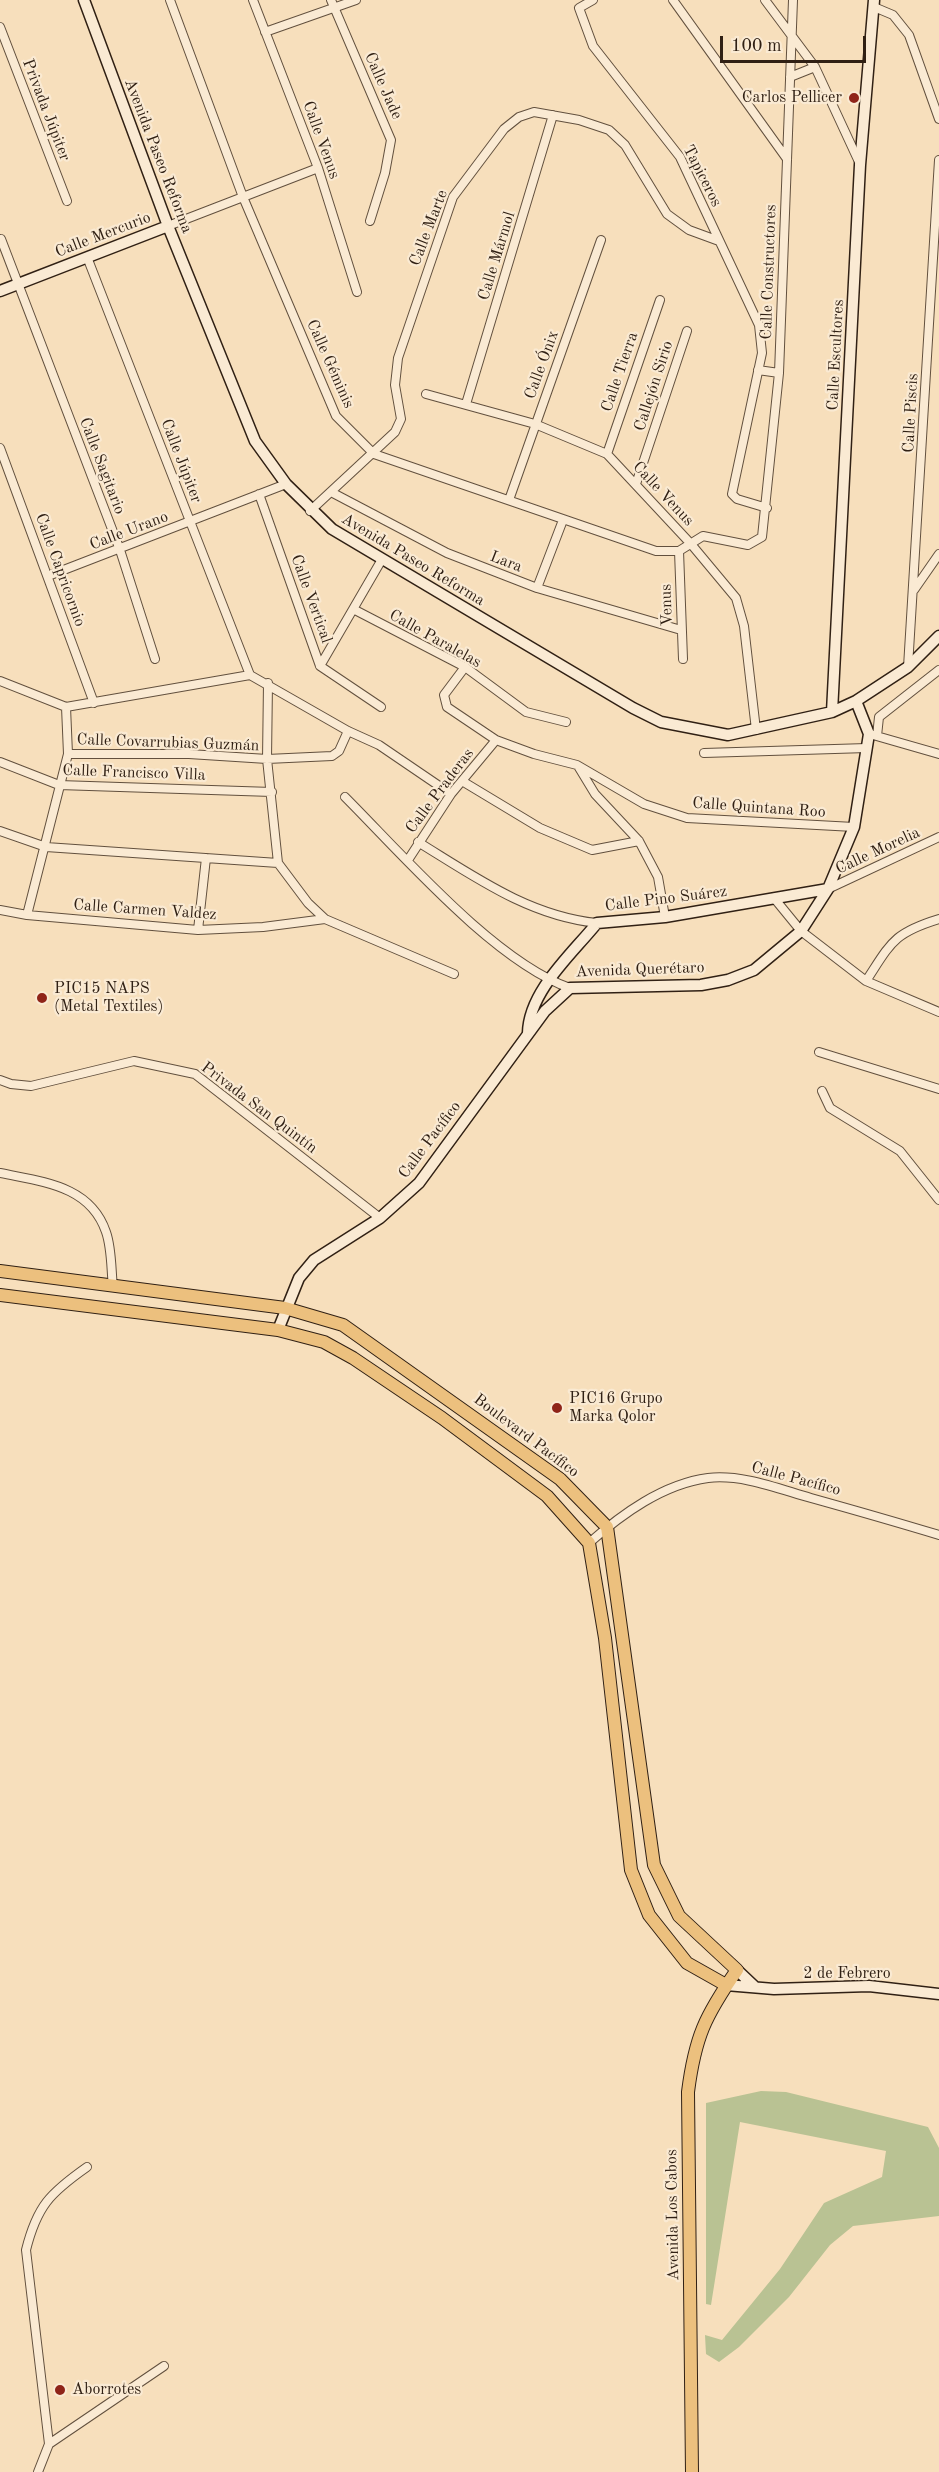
<!DOCTYPE html>
<meta charset="utf-8">
<style>
body{margin:0}
#map{position:relative;width:939px;height:2472px;overflow:hidden;background:#f7dfbc;font-family:"Old Standard TT",serif}
canvas{display:block}
.scale{position:absolute;left:720px;top:36px;width:146px;height:27px;box-sizing:border-box;border:3px solid #302014;border-top:0;padding-left:8px;font-size:18px;line-height:21px;white-space:nowrap;color:#302014;-webkit-text-stroke:4px #faead3;paint-order:stroke}
</style>
<div id="map">
<canvas width="939" height="2472"></canvas>
<div class="scale">100 m</div>
</div>
<script>
const c = document.querySelector('canvas').getContext('2d');
c.lineJoin = 'round';
function fill(path, color) {
  c.fillStyle = color;
  c.fill(path, 'evenodd');
}
function stroke(path, color, width, dash) {
  c.strokeStyle = color;
  c.lineWidth = width;
  c.lineCap = dash ? 'butt' : 'round';
  c.setLineDash(dash || []);
  c.stroke(path);
}
function drawText(font, color, halo, rows, align = 'center') {
  c.font = font + ' "Old Standard TT",serif';
  c.lineWidth = 4.5;
  c.setLineDash([]);
  c.textBaseline = 'middle';
  c.strokeStyle = halo;
  c.fillStyle = color;
  for (const [text, x, y, turn = 0] of rows) {
    c.save();
    c.translate(x, y);
    c.rotate((+turn || 0) * Math.PI / 180);
    c.textAlign = isNaN(turn) ? turn : align;
    if (halo) c.strokeText(text, 0, 0);
    c.fillText(text, 0, 0);
    c.restore();
  }
}
fill(new Path2D(`
 M761 2091 786 2092 928 2127 939 2148V2216L853 2226 830 2245 789 2297 739 2347 719 2362 706 2354 705 2335 722 2340 780 2269 824 2203 882 2177 886 2151 740 2122 711 2305 706 2304V2103Z`), '#b9c293');
const street = new Path2D(`
 M170 0 243 197 336 416 374 454 656 551H679L703 536 748 545 762 537 779 373 793 0
 M253 0 318 168 357 292
 M331 0 391 140 385 173 370 221
 M593 0 579 8 593 46 680 157 759 325 762 353 732 494 737 499 767 508
 M673 0 787 159
 M765 0 815 67 860 164
 M874 7 893 15 909 35 939 119
 M0 27 67 201
 M265 32 356 0
 M790 77 815 67
 M168 226 318 168
 M1 239 120 550 155 659
 M87 257 250 675
 M758 370 779 373
 M426 394 535 424 607 454 691 544 736 598 744 626 756 730
 M466 404 553 115
 M0 448 94 703
 M607 454 660 300
 M636 484 687 331
 M331 492 447 553 537 588 681 630
 M259 494 320 666
 M509 500 601 240
 M310 511 395 432 401 419 395 385 398 358 453 197 504 129 519 117 534 112 579 120 609 130 625 145 667 214 689 230 719 241
 M679 551 683 659
 M48 576 286 484
 M537 588 563 520
 M914 590 939 554
 M355 610 465 667 526 712 566 722
 M320 666 381 561
 M320 666 381 707
 M465 667 444 695 447 707 496 740 534 754 577 765 644 804 687 818 854 827
 M908 667 939 160
 M0 681 66 707 250 675 348 731 379 745 451 794
 M268 683 267 759 278 863
 M873 735 939 754
 M877 736 879 717 939 670
 M704 753 867 748
 M68 754H189L267 759 332 756 339 751 348 731
 M0 762 59 785 272 792
 M578 766 595 794 639 841 658 877 665 917
 M462 781 540 828 592 850 639 841
 M345 797C402 854 495 962 570 988
 M0 831 46 847 278 863 308 903 325 919 454 974
 M418 842C475 877 529 916 597 923
 M408 860 451 794 496 740
 M828 889 939 837
 M774 898 801 931 866 981 939 1012
 M0 910 27 915 198 930 263 927 325 919
 M27 915 68 754 66 707
 M198 930 206 858
 M866 981C891 943 893 933 939 919
 M819 1052 939 1089
 M0 1080 11 1084 31 1086 134 1061 195 1074 380 1218
 M822 1091 830 1108 900 1151 939 1200
 M0 1173C42 1182 90 1185 106 1232 112 1249 111 1270 113 1287
 M589 1543C622 1514 663 1484 708 1478 742 1474 779 1489 811 1498 854 1510 896 1522 939 1535
 M49 2444 164 2366
 M38 2472 49 2444 26 2250C37 2206 50 2193 87 2167`);
const secondary = new Path2D(`
 M84 0 168 226 255 441 286 484 332 529 633 708 661 722 728 735 832 712 856 701 908 667 939 636
 M0 291 168 226
 M832 712 860 165 874 0
 M528 1033C529 991 572 954 597 923L665 917 828 889
 M278 1330 299 1278 314 1260 380 1218 419 1183 545 1011 570 988 701 985 728 980 754 970 801 931 828 889 854 827 869 734 856 701
 M737 1970 755 1987
 M726 1985 774 1989 869 1986 939 1994`);
const primary = new Path2D(`
 M0 1271 285 1308 343 1325 560 1479 607 1527 654 1865 679 1916 737 1970C705 2016 695 2037 688 2092L692 2472
 M0 1295 278 1330 324 1342 353 1358 442 1418 547 1496 589 1543 605 1638 631 1870 649 1915 687 1963 726 1985`);
stroke(street, '#62503e', 10);
stroke(secondary, '#302014', 13);
stroke(primary, '#302014', 14);
stroke(street, '#faead3', 8);
stroke(secondary, '#faead3', 10);
stroke(primary, '#ecc07e', 12);
for (const [x, y, r, color] of [
 [854,98,6,"#8f2418"],
 [42,998,6,"#8f2418"],
 [557,1408,6,"#8f2418"],
 [60,2390,6,"#8f2418"]
]) {
  const dot = new Path2D();
  dot.arc(x, y, r, 0, 2 * Math.PI);
  c.fillStyle = color;
  c.fill(dot);
  stroke(dot, '#faead3', 2);
}
drawText('16px', '#302014', '#faead3', [
 ["Calle Jade",383,86,66],
 ["Privada Júpiter",46,110,69],
 ["Calle Venus",321,140,70],
 ["Avenida Paseo Reforma",158,156,69],
 ["Tapiceros",702,176,63],
 ["Calle Marte",429,228,-69],
 ["Calle Mercurio",103,235,-21],
 ["Calle Mármol",497,256,-73],
 ["Calle Constructores",769,272,-88],
 ["Calle Escultores",836,355,-87],
 ["Calle Géminis",330,364,66],
 ["Calle Ónix",542,365,-70],
 ["Calle Tierra",620,372,-71],
 ["Callejón Sirio",654,386,-72],
 ["Calle Piscis",911,413,-87],
 ["Calle Júpiter",181,461,69],
 ["Calle Sagitario",102,466,69],
 ["Calle Venus",663,494,47],
 ["Calle Urano",129,531,-21],
 ["Avenida Paseo Reforma",413,560,31],
 ["Lara",506,562,21],
 ["Calle Capricornio",60,570,70],
 ["Calle Vertical",311,599,70],
 ["Venus",667,605,-92],
 ["Calle Paralelas",435,639,29],
 ["Calle Covarrubias Guzmán",168,743,2],
 ["Calle Francisco Villa",134,773,2],
 ["Calle Praderas",440,791,-53],
 ["Calle Quintana Roo",759,808,4],
 ["Calle Morelia",878,851,-25],
 ["Calle Pino Suárez",666,899,-7],
 ["Calle Carmen Valdez",145,910,4],
 ["Avenida Querétaro",640,970,-2],
 ["Privada San Quintín",259,1108,37],
 ["Calle Pacífico",430,1140,-53],
 ["Boulevard Pacífico",526,1436,37],
 ["Calle Pacífico",796,1479,15],
 ["2 de Febrero",847,1974],
 ["Avenida Los Cabos",673,2215,-91]
]);
drawText('16px', '#302014', '#faead3', [
 ["Carlos Pellicer",842,98,"right"],
 ["PIC15 NAPS",54,989],
 ["(Metal Textiles)",54,1007],
 ["PIC16 Grupo",569,1399],
 ["Marka Qolor",569,1417],
 ["Aborrotes",72,2390]
], 'left');
</script>
